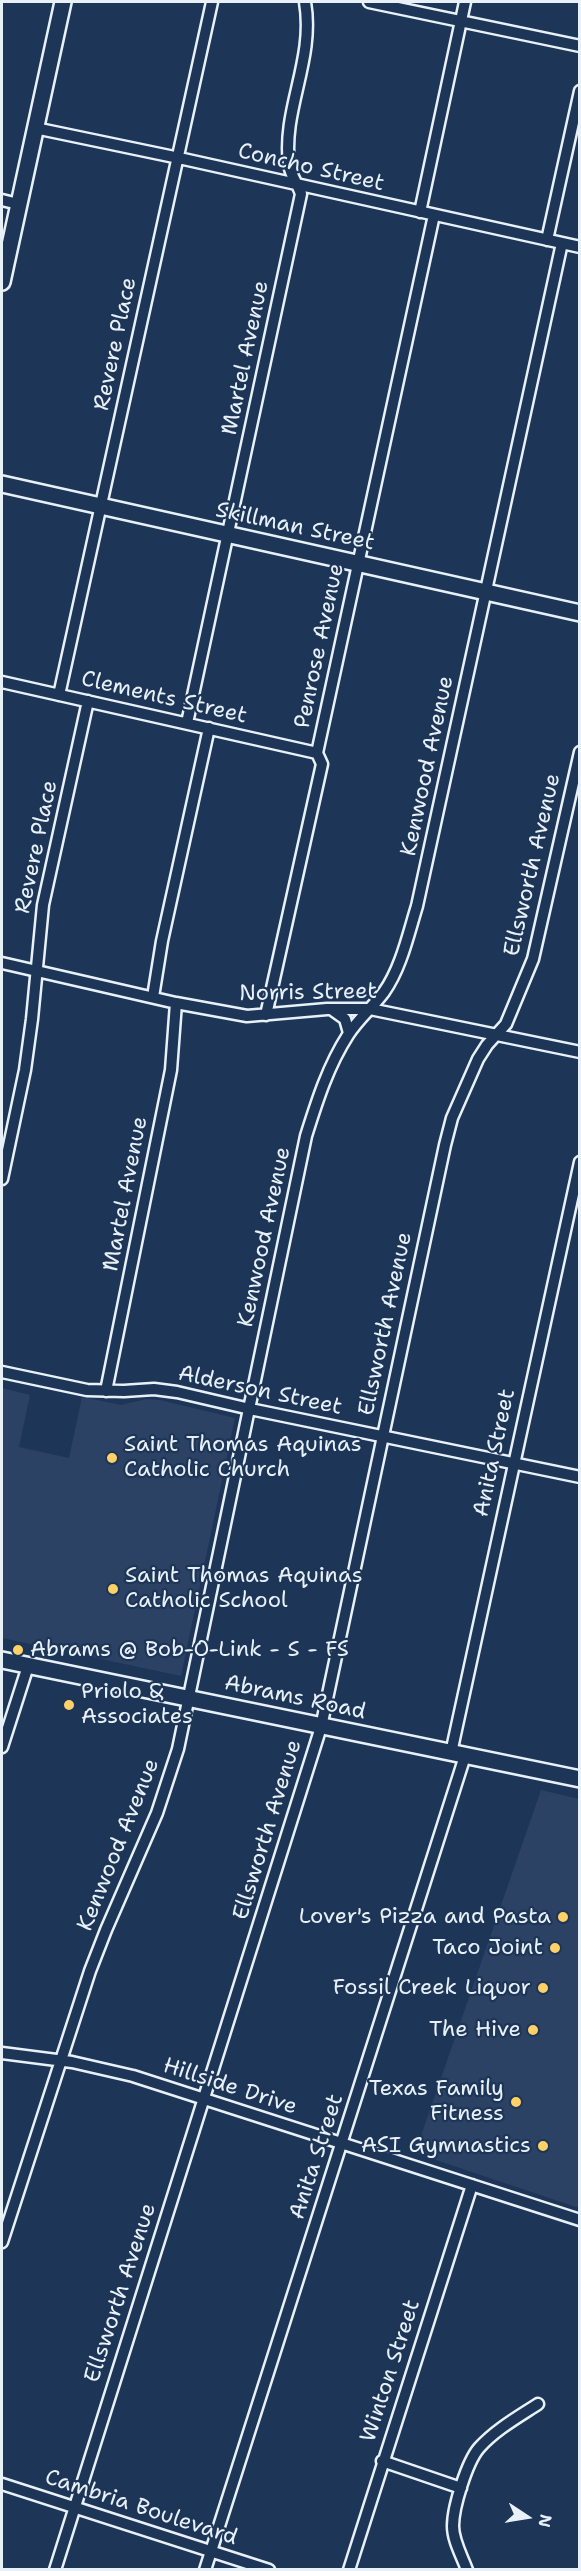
<!DOCTYPE html>
<style>
body{margin:0}
#map{position:relative;width:581px;height:2571px;overflow:hidden;background:#1d3557;font-family:"Shantell Sans",sans-serif}
canvas{display:block}
.frame{position:absolute;inset:0;border:3px solid #e8f1f8;pointer-events:none}
.north{position:absolute;left:497px;top:2487px;width:60px;height:60px;-webkit-text-stroke:4px #1d3557;paint-order:stroke;rotate:102deg;font-size:16px;font-weight:700;line-height:24px;text-align:center;color:#e8f1f8}
.north::after{content:'';display:block;margin:auto;width:21px;height:27px;background:#e8f1f8;clip-path:polygon(50% 0,100% 100%,50% 72%,0 100%)}
</style>
<div id="map">
<canvas width="581" height="2571"></canvas>
<div class="frame"></div>
<div class="north">N</div>
</div>
<script>
const c = document.querySelector('canvas').getContext('2d');
c.lineJoin = 'round';
function fill(path, color) {
  c.fillStyle = color;
  c.fill(path, 'evenodd');
}
function stroke(path, color, width, dash) {
  c.strokeStyle = color;
  c.lineWidth = width;
  c.lineCap = dash ? 'butt' : 'round';
  c.setLineDash(dash || []);
  c.stroke(path);
}
function drawText(font, color, halo, rows, align = 'center') {
  c.font = font + ' "Shantell Sans",sans-serif';
  c.lineWidth = 4.5;
  c.setLineDash([]);
  c.textBaseline = 'middle';
  c.strokeStyle = halo;
  c.fillStyle = color;
  for (const [text, x, y, turn = 0] of rows) {
    c.save();
    c.translate(x, y);
    c.rotate((+turn || 0) * Math.PI / 180);
    c.textAlign = isNaN(turn) ? turn : align;
    if (halo) c.strokeText(text, 0, 0);
    c.fillText(text, 0, 0);
    c.restore();
  }
}
fill(new Path2D(`
 M2 1388 30 1395 19 1447 69 1458 82 1397 121 1405 146 1399 160 1400 235 1418 181 1676 2 1638Z
 M541 1790 579 1799V2208L415 2153Z`), '#2c4265');
const street = new Path2D(`
 M369 2 580 46
 M35 128 179 158 580 247
 M2 200 18 204
 M420 212 465 2
 M547 240 580 91
 M2 682 317 753
 M59 695 212 2
 M187 723 301 194C298 184 290 175 289 164 282 109 315 60 305 2
 M2 963 176 1003 247 1016 327 1009H370L580 1052
 M153 997 162 941 209 728
 M331 1009 345 1019 349 1033
 M266 1015 322 764 317 753 434 215
 M2 1179 25 1070 32 1019 43 905 88 701
 M2 1372 87 1390 124 1391 154 1389 177 1392 250 1409 580 1477
 M106 1391 171 1070 176 1003
 M2 1747 28 1666
 M451 1753 580 1162
 M2 2053 72 2062 133 2076 580 2220
 M2 2242 90 1971 106 1930 157 1813 178 1749 306 1136C317 1101 328 1066 348 1035 358 1019 373 1007 384 992 401 968 408 935 417 906L562 243
 M382 2461 461 2488
 M2 2484 269 2570
 M55 2570 321 1727 445 1145 452 1118 478 1059 487 1045 506 1024 533 959 580 752
 M205 2570 465 1756
 M349 2570 472 2185
 M467 2570C462 2556 453 2541 453 2526 453 2507 467 2462 479 2448 495 2430 518 2417 538 2404`);
const secondary = new Path2D(`
 M2 282 63 2
 M2 484 580 613
 M2 1660 580 1779`);
stroke(street, '#e8f1f8', 15);
stroke(secondary, '#e8f1f8', 20);
stroke(street, '#1d3557', 10);
stroke(secondary, '#1d3557', 15);
for (const [x, y, r, color] of [
 [112,1458,6,"#ffd166"],
 [113,1589,6,"#ffd166"],
 [18,1650,6,"#ffd166"],
 [69,1705,6,"#ffd166"],
 [563,1917,6,"#ffd166"],
 [555,1948,6,"#ffd166"],
 [543,1988,6,"#ffd166"],
 [533,2030,6,"#ffd166"],
 [516,2102,6,"#ffd166"],
 [543,2146,6,"#ffd166"]
]) {
  const dot = new Path2D();
  dot.arc(x, y, r, 0, 2 * Math.PI);
  c.fillStyle = color;
  c.fill(dot);
  stroke(dot, '#1d3557', 2);
}
drawText('22px', '#e8f1f8', '#1d3557', [
 ["Concho Street",311,168,13],
 ["Revere Place",116,344,-78],
 ["Martel Avenue",246,358,-78],
 ["Skillman Street",295,527,12],
 ["Penrose Avenue",320,646,-78],
 ["Clements Street",164,698,13],
 ["Kenwood Avenue",428,766,-78],
 ["Revere Place",37,847,-78],
 ["Ellsworth Avenue",533,865,-77],
 ["Norris Street",308,993,-1],
 ["Martel Avenue",126,1194,-79],
 ["Kenwood Avenue",265,1237,-78],
 ["Ellsworth Avenue",386,1324,-78],
 ["Alderson Street",260,1391,12],
 ["Anita Street",495,1453,-78],
 ["Abrams Road",295,1698,12],
 ["Ellsworth Avenue",268,1830,-73],
 ["Kenwood Avenue",119,1845,-68],
 ["Hillside Drive",230,2087,18],
 ["Anita Street",317,2157,-72],
 ["Ellsworth Avenue",121,2293,-72],
 ["Winton Street",391,2371,-72],
 ["Cambria Boulevard",141,2508,18]
]);
drawText('22px', '#e8f1f8', '#1d3557', [
 ["Saint Thomas Aquinas",124,1445,"left"],
 ["Catholic Church",124,1470,"left"],
 ["Saint Thomas Aquinas",125,1576,"left"],
 ["Catholic School",125,1601,"left"],
 ["Abrams @ Bob-O-Link - S - FS",30,1650,"left"],
 ["Priolo &",81,1692,"left"],
 ["Associates",81,1717,"left"],
 ["Lover's Pizza and Pasta",551,1917],
 ["Taco Joint",543,1948],
 ["Fossil Creek Liquor",531,1988],
 ["The Hive",521,2030],
 ["Texas Family",504,2089],
 ["Fitness",504,2114],
 ["ASI Gymnastics",531,2146]
], 'right');
</script>
